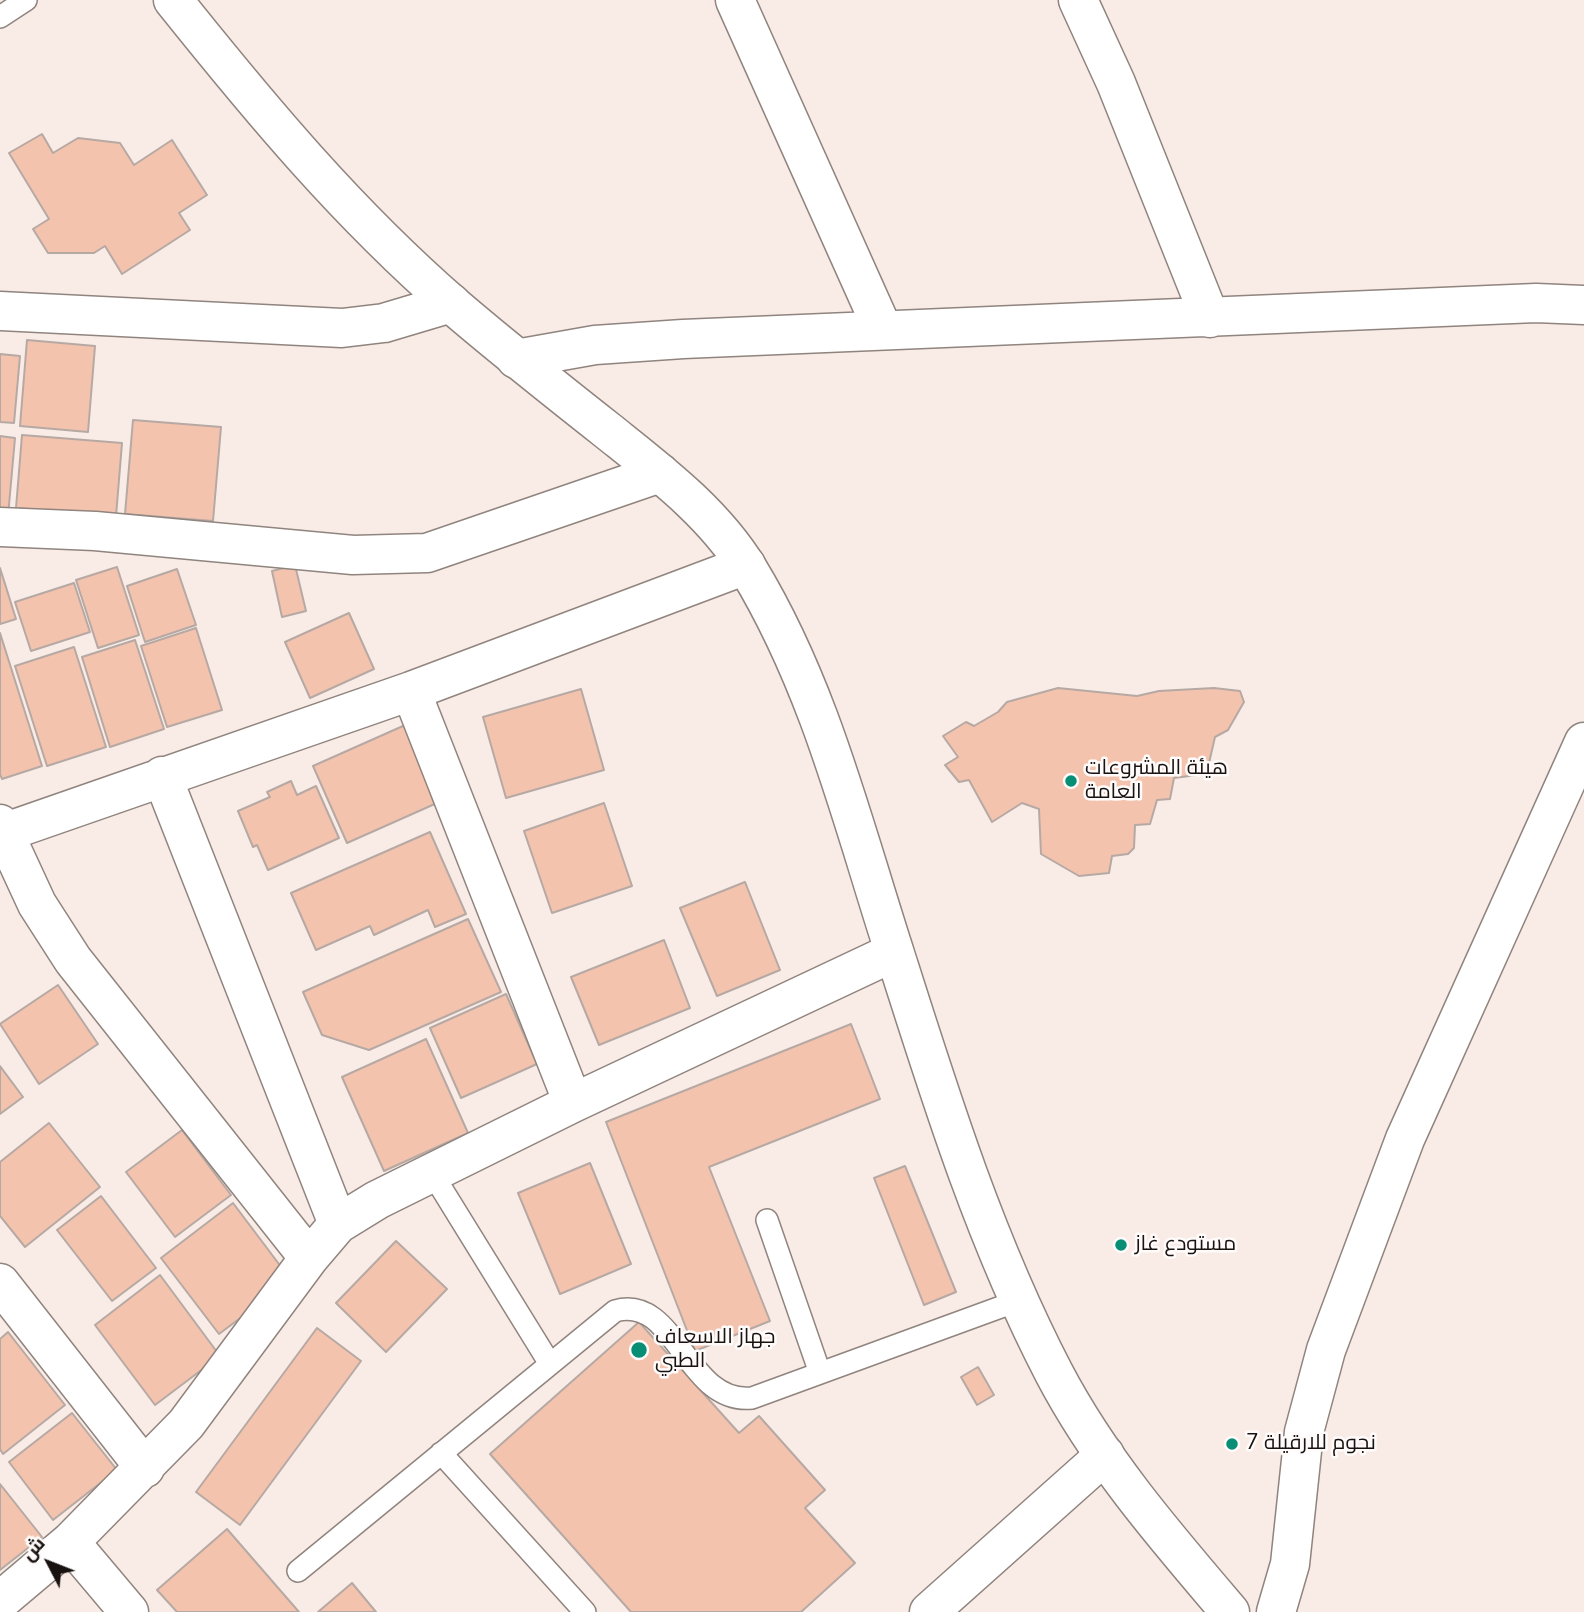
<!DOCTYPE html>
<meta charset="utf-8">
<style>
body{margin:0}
#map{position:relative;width:1584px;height:1612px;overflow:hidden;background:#f9ebe6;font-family:"Nunito Sans",Cairo,sans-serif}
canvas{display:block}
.north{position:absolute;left:14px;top:1528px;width:70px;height:70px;-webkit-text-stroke:5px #fefbfa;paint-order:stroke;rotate:312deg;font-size:19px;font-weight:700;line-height:28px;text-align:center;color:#181311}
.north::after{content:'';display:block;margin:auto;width:24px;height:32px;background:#181311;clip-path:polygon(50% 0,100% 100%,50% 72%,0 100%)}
</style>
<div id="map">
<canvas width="1584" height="1612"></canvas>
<div class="north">ش</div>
</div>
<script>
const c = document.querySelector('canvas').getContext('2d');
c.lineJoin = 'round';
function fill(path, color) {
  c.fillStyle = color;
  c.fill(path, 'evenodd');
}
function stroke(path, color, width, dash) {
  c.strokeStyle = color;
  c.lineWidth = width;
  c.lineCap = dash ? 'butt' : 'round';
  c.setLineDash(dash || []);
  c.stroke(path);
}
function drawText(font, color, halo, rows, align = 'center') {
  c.font = font + ' "Nunito Sans",Cairo,sans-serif';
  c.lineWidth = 5;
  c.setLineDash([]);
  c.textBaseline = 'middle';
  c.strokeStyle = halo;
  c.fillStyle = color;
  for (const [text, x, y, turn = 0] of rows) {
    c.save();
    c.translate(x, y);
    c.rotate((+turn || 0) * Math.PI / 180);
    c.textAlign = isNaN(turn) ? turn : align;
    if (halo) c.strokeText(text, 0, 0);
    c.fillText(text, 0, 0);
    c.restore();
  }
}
const building = new Path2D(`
 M42 134 53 153 78 138 120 143 134 165 172 140 207 195 179 213 190 230 122 274 105 246 94 253H48L33 229 49 219 9 153Z
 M27 340 95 346 88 432 20 426Z
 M0 354 20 356 14 423 0 422Z
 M133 420 221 427 213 521 125 514Z
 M22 435 122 443 116 516 16 508Z
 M0 436 15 438 8 516 0 515Z
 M295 565 306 611 282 617 272 571Z
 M117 567 139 635 98 648 76 580Z
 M0 568 16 619 0 624Z
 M177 569 196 625 145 642 127 586Z
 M74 583 90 632 31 651 15 602Z
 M349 613 374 669 310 698 285 642Z
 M196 628 222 710 167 727 141 646Z
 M0 633 42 766 2 779 0 774Z
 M135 640 164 729 110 747 82 657Z
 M74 647 106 747 47 766 15 666Z
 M1058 688 1137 696 1159 691 1214 688 1240 691 1244 702 1228 730 1215 737 1209 763 1197 765V775L1174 778 1170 799 1157 800 1150 824 1135 825 1134 848 1128 854 1112 856 1109 873 1079 876 1041 854 1039 809 1022 803 992 822 969 780 959 782 945 765 958 757 943 736 966 722 974 726 998 712 1007 702Z
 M581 689 604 770 506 798 483 717Z
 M412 722 446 799 347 843 313 766Z
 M291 781 297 795 316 786 339 838 268 870 257 845 253 847 238 811 270 797 267 792Z
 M604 803 632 886 552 913 524 831Z
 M430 832 466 914 435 927 428 910 374 935 370 926 316 950 291 893Z
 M745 882 780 970 717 996 680 908Z
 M468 919 501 992 369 1050 322 1035 303 992Z
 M664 940 690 1008 599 1045 571 977Z
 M58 985 98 1044 39 1084 0 1024Z
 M506 994 537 1064 461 1098 430 1028Z
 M851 1024 880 1099 709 1167 770 1321 695 1351 606 1122Z
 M426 1039 468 1133 384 1171 342 1077Z
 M0 1066 23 1097 0 1114Z
 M49 1123 100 1187 25 1247 0 1216V1162Z
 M182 1130 231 1195 175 1237 126 1172Z
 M590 1163 631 1264 560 1294 518 1193Z
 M905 1166 956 1292 924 1305 874 1178Z
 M101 1196 156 1268 112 1301 57 1230Z
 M233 1203 291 1280 219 1334 161 1258Z
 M396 1241 447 1289 386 1352 336 1303Z
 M160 1275 220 1356 155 1405 95 1325Z
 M639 1322 739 1433 759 1416 825 1490 805 1508 855 1563 801 1612H631L490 1454Z
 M317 1328 361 1361 240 1525 196 1492Z
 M8 1332 65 1405 3 1454 0 1449V1339Z
 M978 1367 994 1395 977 1405 961 1377Z
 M72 1413 117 1470 53 1520 9 1462Z
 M0 1484 42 1537 0 1570Z
 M227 1529 299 1612H177L157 1590Z
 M352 1583 376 1612H318Z`);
fill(building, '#f4c3ae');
stroke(building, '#b6a9a4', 2);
const lane = new Path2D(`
 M0 17 26 0
 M432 1173 550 1364
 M767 1220 820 1373
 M441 1453 585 1612
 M298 1571 615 1311C676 1293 686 1405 752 1398L1020 1300`);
const street = new Path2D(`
 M735 0 883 330
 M1078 0 1116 83 1210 318
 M0 311 342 328 384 323 451 303
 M516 359 595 345 683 339 1536 303 1584 305
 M0 527 95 531 353 555 427 553 660 473
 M411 691 573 1103
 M162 776 338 1224
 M0 824 37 904 73 960 309 1258
 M0 834 411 691 746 565
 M0 1283 145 1468
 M70 1542 129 1612
 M0 1601 70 1542 186 1424 309 1258 338 1224 377 1200 573 1103 894 952
 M929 1612 1105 1455
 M1276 1612 1290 1564 1304 1432 1326 1350 1405 1139 1584 742`);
const secondary = new Path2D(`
 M173 0C261 110 347 213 454 306 504 349 556 390 608 431 658 471 714 513 748 569 821 689 853 825 896 957 941 1099 985 1240 1054 1373 1100 1461 1166 1537 1230 1612`);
stroke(lane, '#90847e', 24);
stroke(street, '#90847e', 41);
stroke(secondary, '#90847e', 41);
stroke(lane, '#fff', 21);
stroke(street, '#fff', 38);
stroke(secondary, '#fff', 38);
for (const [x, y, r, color] of [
 [1071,781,7,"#078e75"],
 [1121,1245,7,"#078e75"],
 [639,1350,9,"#078e75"],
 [1232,1444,7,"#078e75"]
]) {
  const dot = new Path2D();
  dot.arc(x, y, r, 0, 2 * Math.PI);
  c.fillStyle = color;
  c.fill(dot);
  stroke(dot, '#fefbfa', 2.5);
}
drawText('21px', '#181311', '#fefbfa', [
 ["هيئة المشروعات",1085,769],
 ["العامة",1085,793],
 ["مستودع غاز",1135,1245],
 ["جهاز الاسعاف",655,1338],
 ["الطبي",655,1362],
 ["7 نجوم للارقيلة",1246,1444]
], 'left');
</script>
